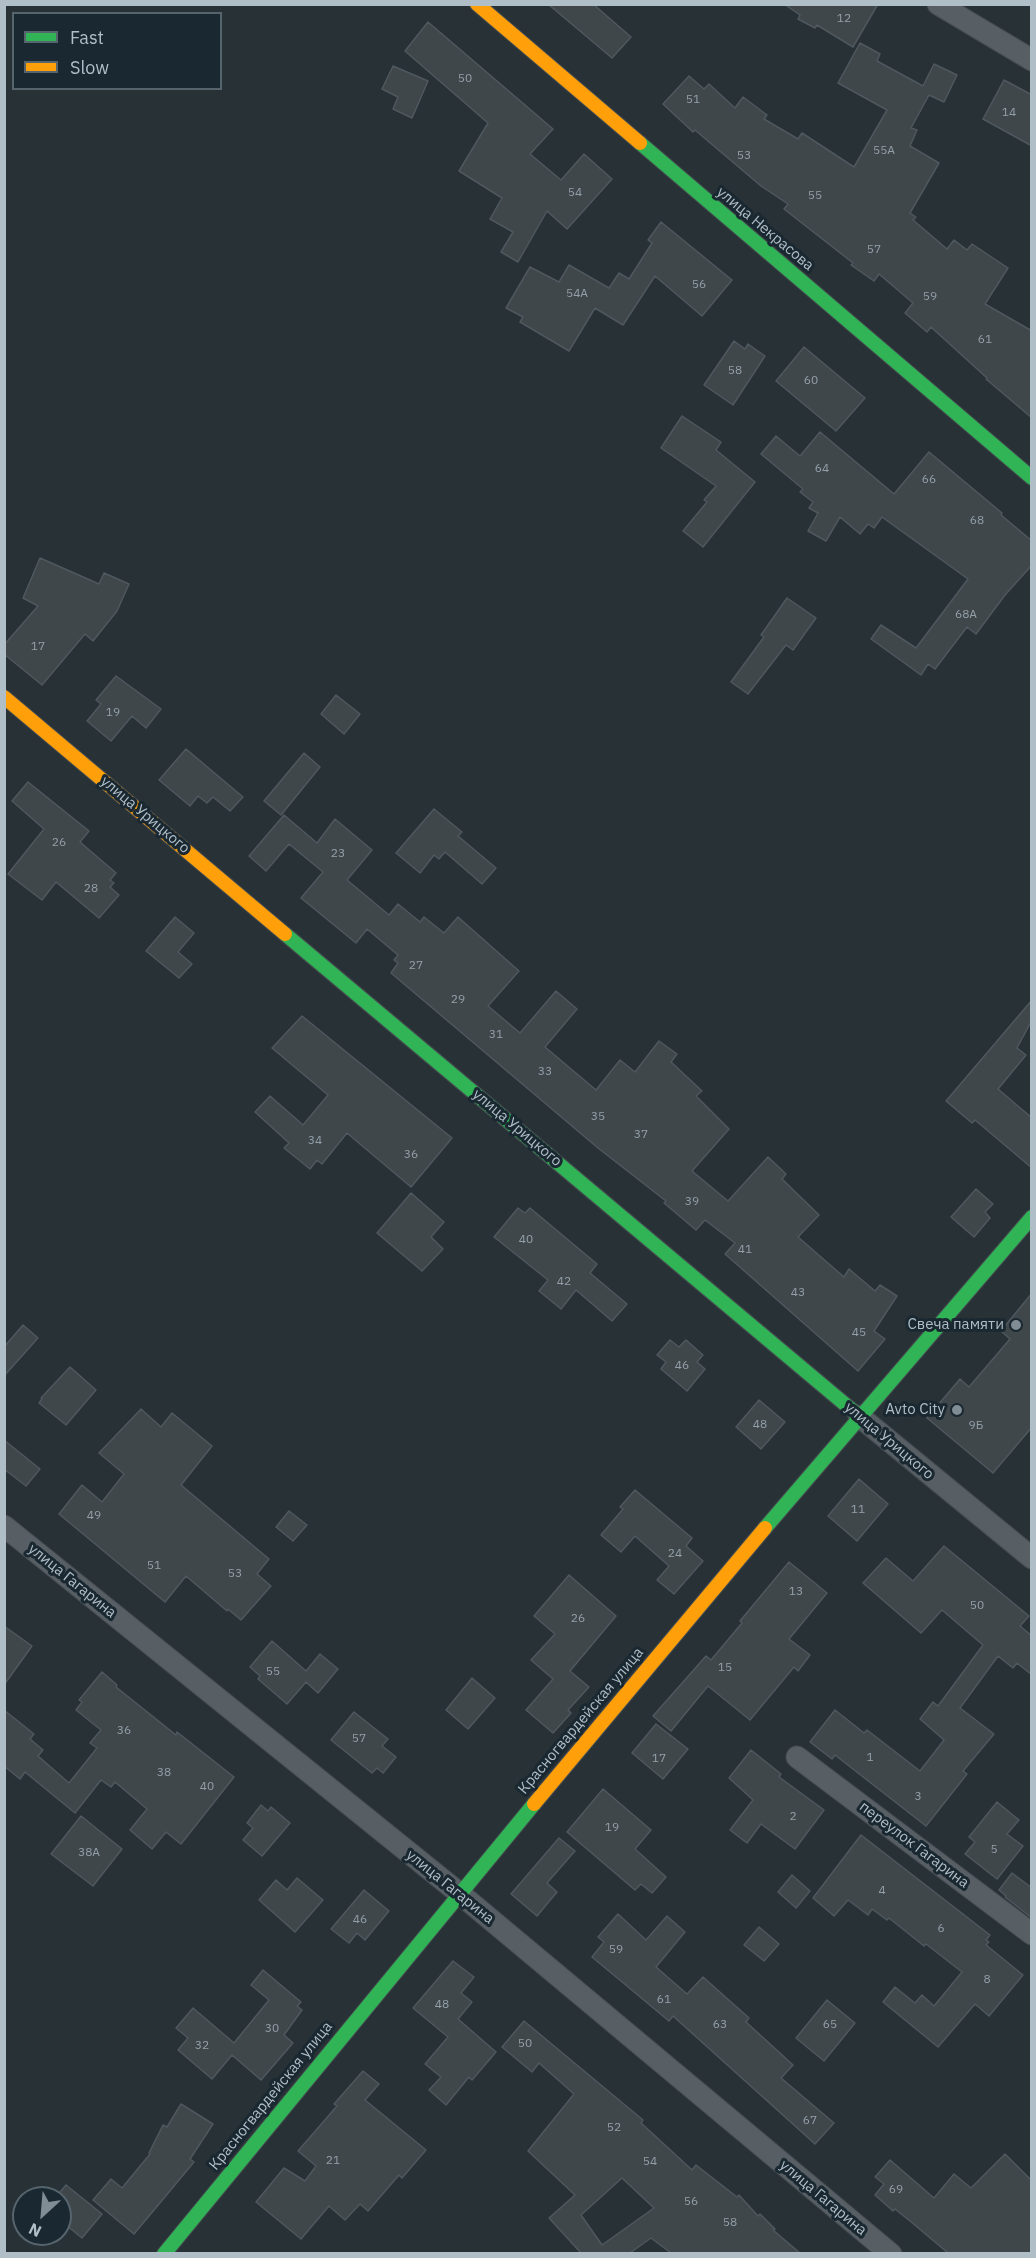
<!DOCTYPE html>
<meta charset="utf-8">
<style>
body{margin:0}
#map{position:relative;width:1036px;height:2258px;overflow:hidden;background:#273136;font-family:"IBM Plex Sans",sans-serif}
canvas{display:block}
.frame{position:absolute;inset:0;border:6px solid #b0bec8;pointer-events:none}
.legend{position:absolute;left:12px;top:12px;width:210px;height:78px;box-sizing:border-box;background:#1a2831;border:2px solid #56646d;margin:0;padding:8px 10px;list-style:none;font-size:18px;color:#b0bec8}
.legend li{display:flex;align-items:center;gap:12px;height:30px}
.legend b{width:30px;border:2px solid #56646d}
.north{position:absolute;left:12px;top:2186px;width:60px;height:60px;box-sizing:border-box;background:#1a2831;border:2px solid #56646d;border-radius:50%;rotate:206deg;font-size:16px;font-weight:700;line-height:24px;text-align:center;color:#b0bec8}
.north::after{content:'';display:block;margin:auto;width:21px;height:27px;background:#808d95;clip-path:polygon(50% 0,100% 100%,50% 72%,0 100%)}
</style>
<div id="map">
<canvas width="1036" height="2258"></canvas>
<div class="frame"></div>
<ul class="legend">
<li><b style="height:8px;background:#30b455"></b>Fast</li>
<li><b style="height:8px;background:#ff9f0a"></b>Slow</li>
</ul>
<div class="north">N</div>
</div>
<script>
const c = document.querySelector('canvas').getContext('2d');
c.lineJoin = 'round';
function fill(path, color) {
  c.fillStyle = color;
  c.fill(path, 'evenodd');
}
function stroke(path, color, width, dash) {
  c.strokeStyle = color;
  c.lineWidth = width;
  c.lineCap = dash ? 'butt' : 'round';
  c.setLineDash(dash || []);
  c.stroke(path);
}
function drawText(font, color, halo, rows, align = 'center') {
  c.font = font + ' "IBM Plex Sans",sans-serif';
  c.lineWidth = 6;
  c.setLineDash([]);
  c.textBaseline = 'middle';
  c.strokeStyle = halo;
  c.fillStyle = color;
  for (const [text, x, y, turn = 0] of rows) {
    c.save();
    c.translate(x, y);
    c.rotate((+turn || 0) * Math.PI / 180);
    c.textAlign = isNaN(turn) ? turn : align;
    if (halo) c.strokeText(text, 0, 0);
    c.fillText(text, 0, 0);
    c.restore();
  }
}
const building = new Path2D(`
 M548 4H593L631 37 612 58Z
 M784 4H878L853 47 817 25 815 28 798 19 800 15Z
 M428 22 553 129 530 154 561 180 584 154 612 179 567 229 547 211 518 262 501 252 513 232 490 219 502 198 459 171 488 123 405 51Z
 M860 43 880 54 877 61 923 86 934 64 957 75 944 102 929 95 911 128 917 130 910 146 939 163 910 213 916 217 913 220 947 249 954 240 967 250 972 244 1008 268 985 304 1032 331V418L986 379 987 378 931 327 927 332 905 313 913 303 879 274 874 281 851 265 853 263 784 209 788 204 761 186 695 130 693 132 663 104 689 76 704 89 709 84 735 108 743 97 767 115 764 119 798 139 802 133 854 167 887 110 838 83Z
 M393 66 428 81 412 118 393 109 398 97 382 89Z
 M1004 80 1032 95V146L983 119Z
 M661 222 732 280 702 316 655 276 623 325 595 308 569 351 520 322 523 317 506 308 530 267 559 282 569 265 609 288 619 273 629 279 652 243 648 240Z
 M734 341 745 349 748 344 765 356 733 405 704 385Z
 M804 347 865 398 836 431 776 381Z
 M682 416 721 442 716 450 755 482 703 547 683 531 707 502 704 500 716 486 661 448Z
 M820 432 894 494 929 452 1002 513 1001 515 1032 541V565L1005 595 976 634 967 627 935 669 928 664 921 675 871 639 881 625 916 648 968 579 882 517 874 528 868 524 860 534 840 517 826 541 808 531 818 513 809 508 813 502 800 492 803 489 761 454 776 436 800 456Z
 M40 558 99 584 104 573 129 584 117 611 93 641 85 634 42 685 4 654V645L38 606 23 598Z
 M787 598 816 618 793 650 786 645 748 694 731 682 764 637 761 635Z
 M116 676 161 709 146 728 132 716 111 741 87 721 101 704 96 700Z
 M336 695 360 714 344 734 321 714Z
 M186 749 243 797 230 811 213 797 207 803 198 796 190 806 159 780Z
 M304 753 320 767 281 815 264 801Z
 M28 782 89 831 80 842 116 873 110 880 114 883 110 887 119 895 99 918 56 882 42 900 8 874 44 829 12 801Z
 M434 809 462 832 458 836 496 868 482 884 445 852 439 859 434 855 420 873 396 853Z
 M284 815 317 843 335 819 372 850 347 880 389 915 398 904 420 922 424 917 444 933 458 917 519 971 488 1006 520 1033 556 991 577 1009 545 1047 596 1090 620 1060 635 1072 659 1041 677 1054 671 1062 702 1091 696 1096 729 1129 692 1171 728 1201 768 1157 786 1174 782 1179 819 1215 798 1237 844 1277 849 1269 875 1291 880 1285 897 1296 874 1331 885 1339 858 1371 725 1254 735 1243 705 1220 696 1230 664 1203 666 1201 598 1148 391 973 398 963 394 960 398 955 367 929 356 943 301 898 323 872 289 844 266 871 249 856Z
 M175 917 194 933 178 952 192 964 179 978 146 951Z
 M1032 1000V1020L1017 1048 1026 1055 998 1089 1032 1118V1168L975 1120 972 1123 946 1101Z
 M302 1016 452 1138 411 1187 347 1133 322 1164 317 1160 310 1169 284 1148 289 1143 255 1112 270 1096 303 1125 328 1095 272 1048Z
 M976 1189 993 1204 985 1212 990 1218 974 1237 951 1217Z
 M411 1193 444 1222 431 1237 443 1249 422 1271 377 1233Z
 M518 1208 525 1213 530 1208 597 1264 590 1273 627 1304 612 1321 576 1290 561 1309 539 1291 548 1280 494 1237Z
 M1032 1293V1427L993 1473 927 1418 960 1379 969 1387 1010 1339 1001 1331Z
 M23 1325 38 1338 4 1376V1347Z
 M670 1340 679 1347 686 1340 703 1355 697 1362 705 1369 687 1391 661 1369 666 1362 657 1355Z
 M70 1367 96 1390 66 1425 39 1403 42 1399 41 1398Z
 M759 1400 785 1422 761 1449 736 1427Z
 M141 1409 161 1427 172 1413 212 1446 181 1485 269 1559 257 1574 271 1586 241 1620 228 1609 227 1611 186 1576 165 1602 59 1514 82 1485 102 1502 124 1474 99 1453Z
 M4 1440 40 1469 26 1486 4 1469Z
 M859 1479 888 1504 857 1541 828 1516Z
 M635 1490 692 1538 686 1546 703 1561 674 1594 657 1580 669 1566 635 1536 621 1552 601 1535 623 1509 620 1507Z
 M289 1511 307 1525 293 1541 276 1527Z
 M944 1546 1029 1616 1020 1626 1032 1636V1675L1017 1663 1013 1668 998 1656 960 1708 994 1734 963 1771 967 1774 926 1826 835 1755 832 1759 810 1742 835 1710 864 1733 867 1730 920 1771 944 1740 920 1719 933 1702 938 1706 983 1645 942 1610 921 1633 863 1583 886 1558 913 1581Z
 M789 1562 827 1593 789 1639 810 1655 798 1671 794 1667 750 1720 708 1686 671 1731 653 1716 706 1656 711 1660 742 1623 740 1621Z
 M569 1575 616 1616 570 1671 589 1687 568 1710 571 1713 553 1733 526 1710 553 1679 531 1660 555 1634 534 1616Z
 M4 1626 32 1646 4 1685Z
 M272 1641 306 1671 320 1654 338 1669 318 1693 306 1682 287 1704 258 1679 260 1676 250 1667Z
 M102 1672 117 1685 116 1687 176 1735 177 1732 234 1777 181 1844 166 1832 152 1849 130 1830 147 1809 115 1782 111 1787 101 1780 75 1813 25 1772 20 1779 4 1766V1710L34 1734 30 1739 43 1750 38 1756 69 1783 97 1748 90 1743 101 1730 76 1710 82 1702 79 1700Z
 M472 1678 495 1698 468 1729 446 1710Z
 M354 1712 388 1739 382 1746 396 1757 383 1773 377 1768 372 1773 331 1740Z
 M656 1724 688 1749 663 1779 632 1753Z
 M751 1750 781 1774 779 1777 824 1810 795 1849 761 1824 747 1843 730 1830 753 1800 729 1778Z
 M603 1789 651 1830 635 1849 666 1877 652 1893 641 1884 635 1890 567 1832Z
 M997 1802 1019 1820 1007 1834 1023 1846 997 1879 965 1854 975 1842 969 1837Z
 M261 1805 268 1811 271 1807 290 1823 262 1856 243 1840 253 1828 247 1823Z
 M81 1816 122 1849 93 1886 51 1854Z
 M861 1835 990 1935 986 1940 989 1942 986 1945 1023 1975 989 2016 975 2004 938 2047 883 2002 895 1987 915 2003 922 1995 934 2006 962 1972 926 1944 924 1946 889 1918 887 1920 872 1909 868 1915 848 1900 834 1916 813 1898Z
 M559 1838 575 1851 547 1883 557 1892 537 1916 511 1894Z
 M1012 1873 1032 1888V1918L1005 1897 1006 1896 999 1890Z
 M792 1875 810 1891 796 1908 778 1892Z
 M297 1878 323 1900 295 1932 259 1900 276 1880 287 1890Z
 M364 1890 389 1911 365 1940 357 1933 349 1943 331 1929Z
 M618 1914 646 1940 667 1916 685 1932 656 1967 687 1994 703 1977 749 2018 746 2022 793 2065 781 2078 834 2123 815 2144 673 2016 669 2021 592 1957 604 1942 598 1937Z
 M759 1927 779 1944 764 1961 744 1945Z
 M453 1961 474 1977 461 1993 472 2002 458 2019 496 2052 472 2080 469 2077 446 2105 429 2090 441 2077 425 2064 448 2037 413 2008Z
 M263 1970 301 2002 297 2006 302 2010 284 2035 293 2043 261 2080 232 2055 212 2079 178 2050 188 2038 176 2028 193 2008 234 2043 269 2000 251 1985Z
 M827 2000 855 2023 824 2061 796 2038Z
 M524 2021 643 2120 641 2123 692 2170 696 2165 737 2197 739 2195 758 2216 760 2214 775 2229 773 2230 800 2253H671L651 2238 630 2253H581L549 2218 575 2195 528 2151 574 2094 539 2063 532 2072 502 2047ZM622 2178 654 2208 602 2245 581 2215Z
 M363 2071 379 2084 365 2100 426 2150 402 2178 399 2175 368 2211 360 2204 345 2220 329 2206 301 2239 256 2202 284 2168 305 2181 316 2166 298 2151 337 2106 334 2104Z
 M181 2104 213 2124 190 2159 194 2162 134 2234 93 2200 111 2179 122 2188 150 2154 149 2153 163 2125 167 2127Z
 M1005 2154 1032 2181V2253H948L910 2221 895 2209 893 2211 875 2195 884 2184 875 2177 890 2160 934 2198 954 2174 971 2188Z
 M66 2185 102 2214 82 2238 60 2220V2198H55Z`);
fill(building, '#3f474b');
stroke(building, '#4f585e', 1.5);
const street = new Path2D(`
 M938 4 1032 60
 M859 1416 1032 1558
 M4 1526 459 1893 891 2254
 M797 1757 1032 1934`);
const fast = new Path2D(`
 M640 143 1032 478
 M285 934 859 1416
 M765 1528 1032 1217
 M164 2254 534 1804`);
const slow = new Path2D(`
 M477 4 640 143
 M4 697 285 934
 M534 1804 765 1528`);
stroke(street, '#454c51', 23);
stroke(fast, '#454c51', 16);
stroke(slow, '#454c51', 16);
stroke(street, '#575f64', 21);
stroke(fast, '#30b455', 14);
stroke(slow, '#ff9f0a', 14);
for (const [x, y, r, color] of [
 [1016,1325,6,"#808d95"],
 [957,1410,6,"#808d95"]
]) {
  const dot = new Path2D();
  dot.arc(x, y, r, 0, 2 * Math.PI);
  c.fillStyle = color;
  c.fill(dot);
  stroke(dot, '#1a2831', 2);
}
drawText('12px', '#94a0a9', null, [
 ["12",844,19],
 ["50",465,79],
 ["51",693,100],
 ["14",1009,113],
 ["55А",884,151],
 ["53",744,156],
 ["54",575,193],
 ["55",815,196],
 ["57",874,250],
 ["56",699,285],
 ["54А",577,294],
 ["59",930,297],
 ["61",985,340],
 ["58",735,371],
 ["60",811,381],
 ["64",822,469],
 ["66",929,480],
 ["68",977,521],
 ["68А",966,615],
 ["17",38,647],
 ["19",113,713],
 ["26",59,843],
 ["23",338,854],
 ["28",91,889],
 ["27",416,966],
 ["29",458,1000],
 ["31",496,1035],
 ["33",545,1072],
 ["35",598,1117],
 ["37",641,1135],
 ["34",315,1141],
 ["36",411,1155],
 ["39",692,1202],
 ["40",526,1240],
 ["41",745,1250],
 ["42",564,1282],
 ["43",798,1293],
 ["45",859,1333],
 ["46",682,1366],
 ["48",760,1425],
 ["9Б",976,1426],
 ["11",858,1510],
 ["49",94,1516],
 ["24",675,1554],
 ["51",154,1566],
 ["53",235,1574],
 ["13",796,1592],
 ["50",977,1606],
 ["26",578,1619],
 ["15",725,1668],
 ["55",273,1672],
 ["36",124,1731],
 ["57",359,1739],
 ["1",870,1758],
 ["17",659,1759],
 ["38",164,1773],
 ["40",207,1787],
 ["3",918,1797],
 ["2",793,1817],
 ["19",612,1828],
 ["5",994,1850],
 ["38А",89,1853],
 ["4",882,1891],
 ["46",360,1920],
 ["6",941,1929],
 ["59",616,1950],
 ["8",987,1980],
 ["61",664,2000],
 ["48",442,2005],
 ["63",720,2025],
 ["65",830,2025],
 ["30",272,2029],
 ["50",525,2044],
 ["32",202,2046],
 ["67",810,2121],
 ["52",614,2128],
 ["21",333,2161],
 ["54",650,2162],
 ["69",896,2190],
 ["56",691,2202],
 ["58",730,2223]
]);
drawText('15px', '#b0bec8', '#1a2831', [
 ["улица Некрасова",765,229,40],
 ["улица Урицкого",145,815,40],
 ["улица Урицкого",517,1128,40],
 ["улица Урицкого",889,1441,40],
 ["улица Гагарина",72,1581,39],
 ["Красногвардейская улица",581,1721,-50],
 ["переулок Гагарина",914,1845,37],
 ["улица Гагарина",450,1887,39],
 ["Красногвардейская улица",271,2096,-51],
 ["улица Гагарина",823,2198,40]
]);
drawText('15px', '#b0bec8', '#1a2831', [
 ["Свеча памяти",1004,1325],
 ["Avto City",945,1410]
], 'right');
</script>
